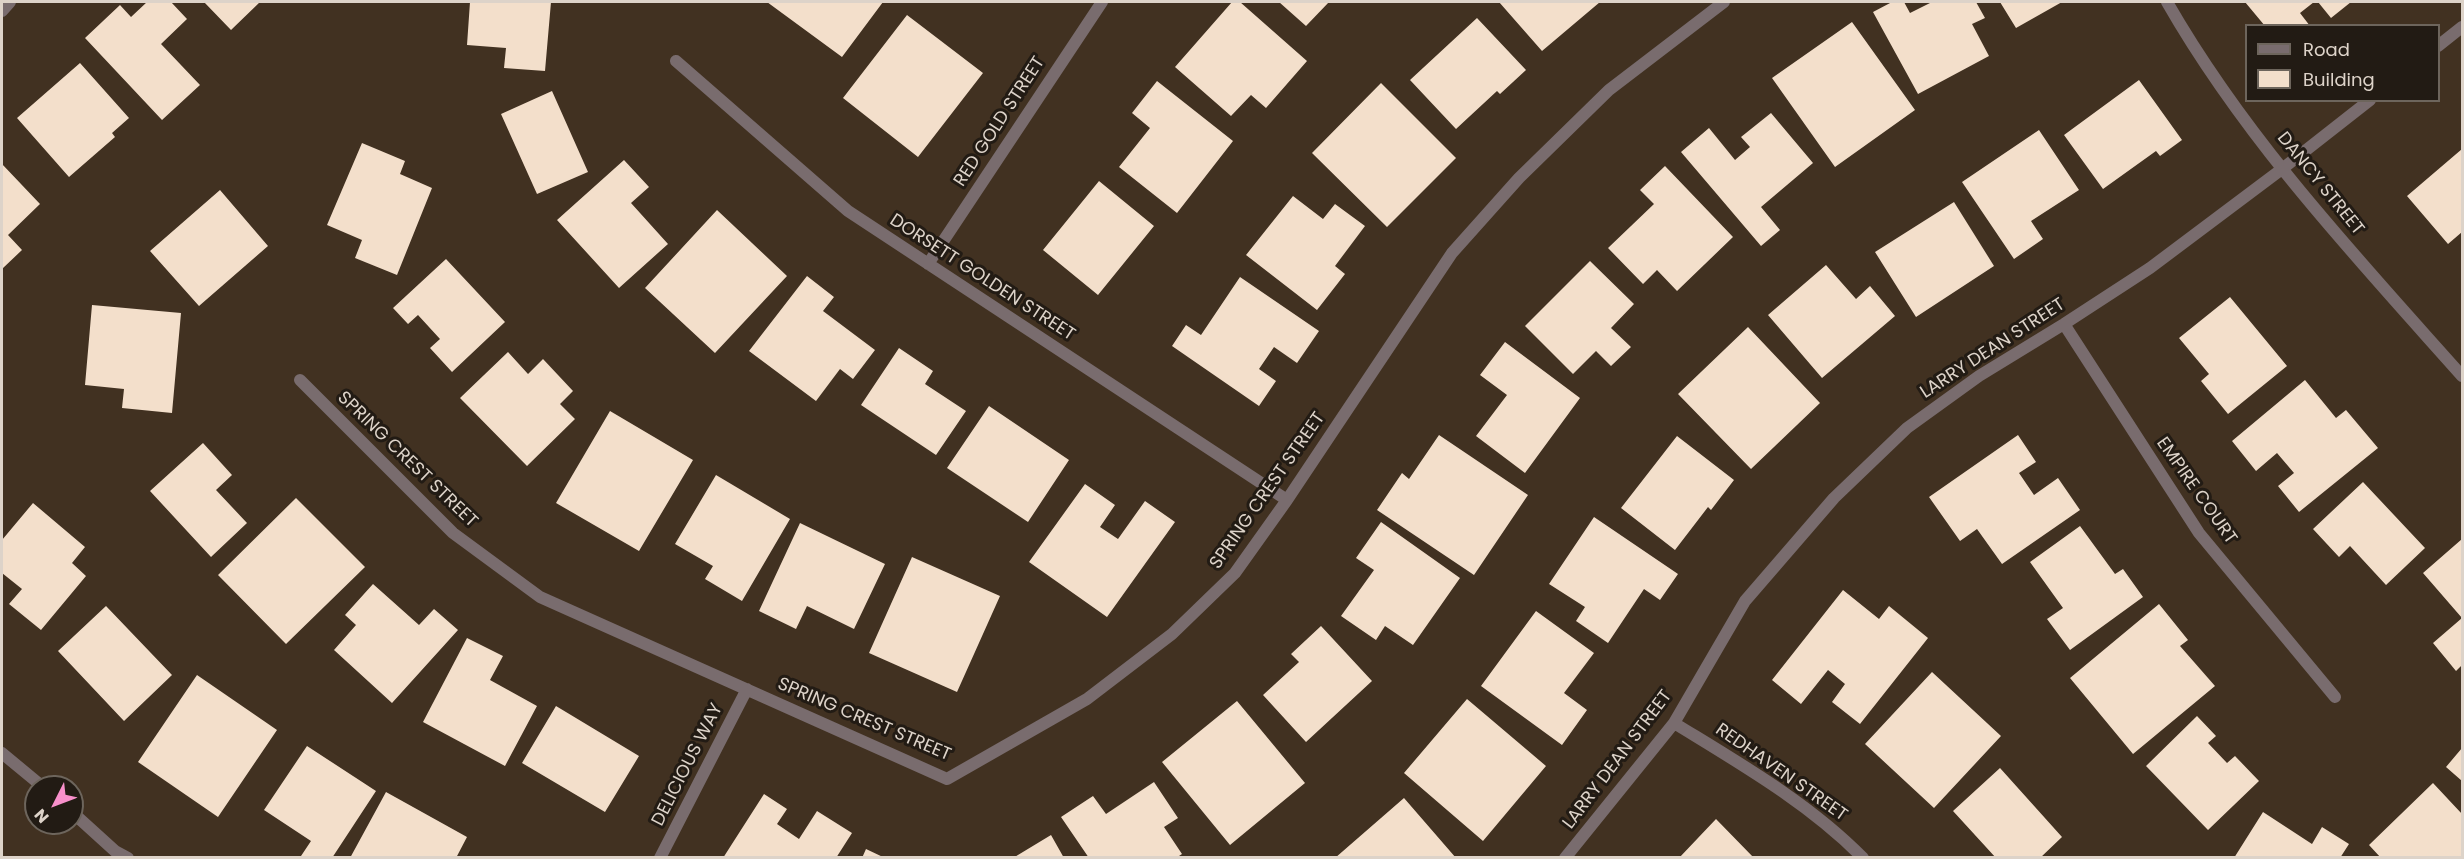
<!DOCTYPE html>
<style>
body{margin:0}
#map{position:relative;width:2464px;height:859px;overflow:hidden;background:#413121;font-family:Poppins,sans-serif}
canvas{display:block}
.frame{position:absolute;inset:0;border:3px solid #ddd3c9;pointer-events:none}
.legend{position:absolute;left:2245px;top:24px;width:195px;height:78px;box-sizing:border-box;background:#221b14;border:2px solid #6d655c;margin:0;padding:8px 10px;list-style:none;font-size:18px;color:#ddd3c9}
.legend li{display:flex;align-items:center;gap:12px;height:30px}
.legend b{width:30px;border:2px solid #6d655c}
.north{position:absolute;left:24px;top:775px;width:60px;height:60px;box-sizing:border-box;background:#221b14;border:2px solid #6d655c;border-radius:50%;rotate:228deg;font-size:16px;font-weight:700;line-height:24px;text-align:center;color:#ddd3c9}
.north::after{content:'';display:block;margin:auto;width:21px;height:27px;background:#f890cb;clip-path:polygon(50% 0,100% 100%,50% 72%,0 100%)}
</style>
<div id="map">
<canvas width="2464" height="859"></canvas>
<div class="frame"></div>
<ul class="legend">
<li><b style="height:8px;background:#796c6e"></b>Road</li>
<li><b style="height:16px;background:#f3dfcb"></b>Building</li>
</ul>
<div class="north">N</div>
</div>
<script>
const c = document.querySelector('canvas').getContext('2d');
c.lineJoin = 'round';
function fill(path, color) {
  c.fillStyle = color;
  c.fill(path, 'evenodd');
}
function stroke(path, color, width, dash) {
  c.strokeStyle = color;
  c.lineWidth = width;
  c.lineCap = dash ? 'butt' : 'round';
  c.setLineDash(dash || []);
  c.stroke(path);
}
function drawText(font, color, halo, rows, align = 'center') {
  c.font = font + ' Poppins,sans-serif';
  c.lineWidth = 6;
  c.setLineDash([]);
  c.textBaseline = 'middle';
  c.strokeStyle = halo;
  c.fillStyle = color;
  for (const [text, x, y, turn = 0] of rows) {
    c.save();
    c.translate(x, y);
    c.rotate((+turn || 0) * Math.PI / 180);
    c.textAlign = isNaN(turn) ? turn : align;
    if (halo) c.strokeText(text, 0, 0);
    c.fillText(text, 0, 0);
    c.restore();
  }
}
fill(new Path2D(`
 M147 2H171L187 19 161 44 200 85 162 120 85 38 120 5 131 17Z
 M204 2H260L231 30Z
 M470 2H551L545 71 504 68 506 48 467 45Z
 M767 2H883L842 57Z
 M1232 2H1240L1307 61 1266 108 1251 95 1231 116 1175 67Z
 M1279 2H1329L1306 26Z
 M1499 2H1600L1542 51Z
 M1892 2H1904L1910 13 1932 2H1976L1985 18 1972 24 1989 56 1918 94 1873 12Z
 M2000 2H2062L2016 28Z
 M2245 2H2314L2300 13 2310 26H2265Z
 M2318 2H2351L2331 18Z
 M907 15 983 73 918 157 843 98Z
 M1477 18 1526 70 1500 94 1497 91 1456 129 1410 80Z
 M1852 22 1915 110 1835 167 1772 78Z
 M80 63 129 118 112 133 115 137 69 177 17 118Z
 M2139 80 2182 140 2160 156 2156 151 2103 189 2064 135Z
 M1157 81 1233 141 1177 213 1119 167 1150 128 1132 113Z
 M1381 83 1456 158 1387 227 1312 153Z
 M552 91 588 172 537 194 501 114Z
 M1771 113 1813 163 1761 207 1780 230 1761 246 1681 152 1709 128 1735 160 1750 147 1741 137Z
 M2039 130 2079 190 2031 221 2043 239 2014 259 1962 182Z
 M362 143 405 161 400 174 432 188 397 275 355 258 362 240 327 225Z
 M2462 149V232L2448 244 2407 196Z
 M624 160 649 187 631 203 668 244 619 288 557 220Z
 M2 164 40 204 8 235 22 250 2 269Z
 M1665 166 1733 237 1677 291 1657 270 1643 284 1608 248 1654 204 1640 190Z
 M1099 181 1154 226 1098 295 1043 250Z
 M220 190 268 246 199 306 150 251Z
 M1293 196 1323 219 1335 204 1365 226 1335 266 1345 274 1317 310 1246 255Z
 M1954 202 1994 266 1916 317 1875 252Z
 M717 210 787 276 715 353 645 288Z
 M446 259 505 322 452 372 430 348 440 339 418 315 408 324 393 308Z
 M1590 261 1634 304 1611 328 1631 347 1611 366 1596 351 1573 374 1525 326Z
 M1826 265 1856 299 1870 286 1895 316 1822 378 1768 315Z
 M807 276 834 297 823 311 875 350 853 379 840 369 816 401 749 351Z
 M1240 277 1319 331 1297 363 1274 347 1259 369 1276 381 1259 406 1172 346 1186 325 1201 335Z
 M2230 297 2287 366 2228 414 2201 381 2209 374 2179 338Z
 M92 305 181 313 172 413 122 408 124 389 85 385Z
 M1748 327 1820 403 1751 469 1678 394Z
 M1505 342 1580 398 1525 473 1476 436 1507 395 1480 375Z
 M899 348 933 371 925 384 966 411 936 455 861 405Z
 M508 352 528 374 543 359 573 391 560 404 575 419 527 466 460 398Z
 M2305 380 2336 418 2346 410 2378 448 2299 512 2278 486 2294 473 2277 453 2256 471 2232 441Z
 M989 406 1069 460 1028 522 947 468Z
 M610 411 693 460 639 551 556 503Z
 M1439 435 1528 495 1474 575 1377 510 1402 473 1409 479Z
 M2018 435 2036 462 2019 473 2034 495 2058 478 2080 510 2002 564 1977 529 1960 541 1929 497Z
 M1677 436 1734 480 1711 510 1708 507 1675 550 1621 508Z
 M203 443 232 475 216 490 247 523 211 557 150 491Z
 M716 475 790 519 742 601 705 579 713 566 675 544Z
 M2363 482 2425 548 2386 585 2350 546 2339 557 2313 529Z
 M1085 484 1115 505 1100 527 1118 539 1145 501 1175 522 1107 617 1029 562Z
 M296 498 365 567 286 644 218 575Z
 M33 503 85 547 72 563 86 576 41 630 9 604 22 589 2 573V540Z
 M1594 517 1678 574 1660 600 1644 589 1608 643 1576 621 1585 607 1549 584Z
 M1381 522 1460 578 1413 645 1385 626 1376 640 1341 616 1374 570 1356 558Z
 M800 523 885 564 854 629 807 606 796 629 759 611Z
 M2080 526 2115 574 2123 569 2143 597 2070 650 2047 619 2063 608 2030 562Z
 M2462 539V665L2456 671 2433 643 2462 618 2423 573Z
 M912 557 1000 596 957 692 869 653Z
 M373 584 419 625 434 609 458 630 392 703 334 650 356 625 345 615Z
 M1843 590 1879 619 1889 606 1928 638 1860 724 1832 702 1845 684 1828 670 1801 704 1772 680Z
 M2159 604 2188 640 2180 646 2215 686 2133 754 2070 678Z
 M106 606 172 675 124 721 58 651Z
 M1536 611 1594 653 1564 693 1587 710 1562 745 1481 686Z
 M1321 626 1372 681 1306 742 1263 695 1299 662 1291 654Z
 M467 638 503 656 490 680 537 706 505 766 423 722Z
 M1932 672 2001 736 1934 808 1865 744Z
 M197 675 277 730 218 817 138 762Z
 M1467 699 1546 766 1483 841 1404 773Z
 M1237 701 1305 783 1230 845 1162 762Z
 M556 706 639 756 605 812 522 763Z
 M2197 716 2216 736 2208 743 2227 763 2235 756 2259 781 2208 830 2146 766Z
 M307 746 376 791 332 858H304L301 856 311 841 264 810Z
 M2462 748V781L2446 767Z
 M2000 768 2062 837 2040 858H1996L1953 811Z
 M1154 782 1178 818 1164 827 1182 854 1176 858H1089L1061 817 1093 796 1106 814Z
 M2433 783 2462 814V855L2460 858H2381L2369 845Z
 M386 792 467 837 456 858H350Z
 M764 794 787 809 777 824 799 839 817 811 852 833 836 858H723Z
 M1404 798 1456 858H1335Z
 M2263 812 2312 844 2322 827 2349 844 2340 858H2234Z
 M1716 819 1754 858H1679Z
 M1051 835 1064 858H1013Z
 M866 849 885 858H862Z`), '#f3dfcb');
stroke(new Path2D(`
 M2167 2C2246 140 2357 258 2462 376
 M2 11 10 2
 M2438 46 2462 27
 M676 61 848 211 1287 500
 M928 264 1102 2
 M2064 324 2199 533 2335 697
 M300 380 453 533 540 597 947 779 1087 699 1172 634 1235 573 1287 500 1452 253 1519 178 1609 90 1724 2
 M1674 723C1739 763 1809 803 1863 858
 M2 753 43 787
 M72 812 115 851 128 858
 M660 858 747 689
 M1565 858 1674 723 1745 601 1834 498 1907 428 1979 376 2064 324 2150 268 2282 169 2370 100`), '#796c6e', 12);
drawText('18px', '#ddd3c9', '#221b14', [
 ["RED GOLD STREET",1000,122,-57],
 ["DANCY STREET",2320,184,51],
 ["DORSETT GOLDEN STREET",982,278,33],
 ["LARRY DEAN STREET",1993,349,-33],
 ["SPRING CREST STREET",407,460,44],
 ["SPRING CREST STREET",1268,491,-55],
 ["EMPIRE COURT",2196,491,55],
 ["SPRING CREST STREET",864,720,23],
 ["LARRY DEAN STREET",1618,760,-53],
 ["DELICIOUS WAY",688,765,-63],
 ["REDHAVEN STREET",1781,773,35]
]);
</script>
